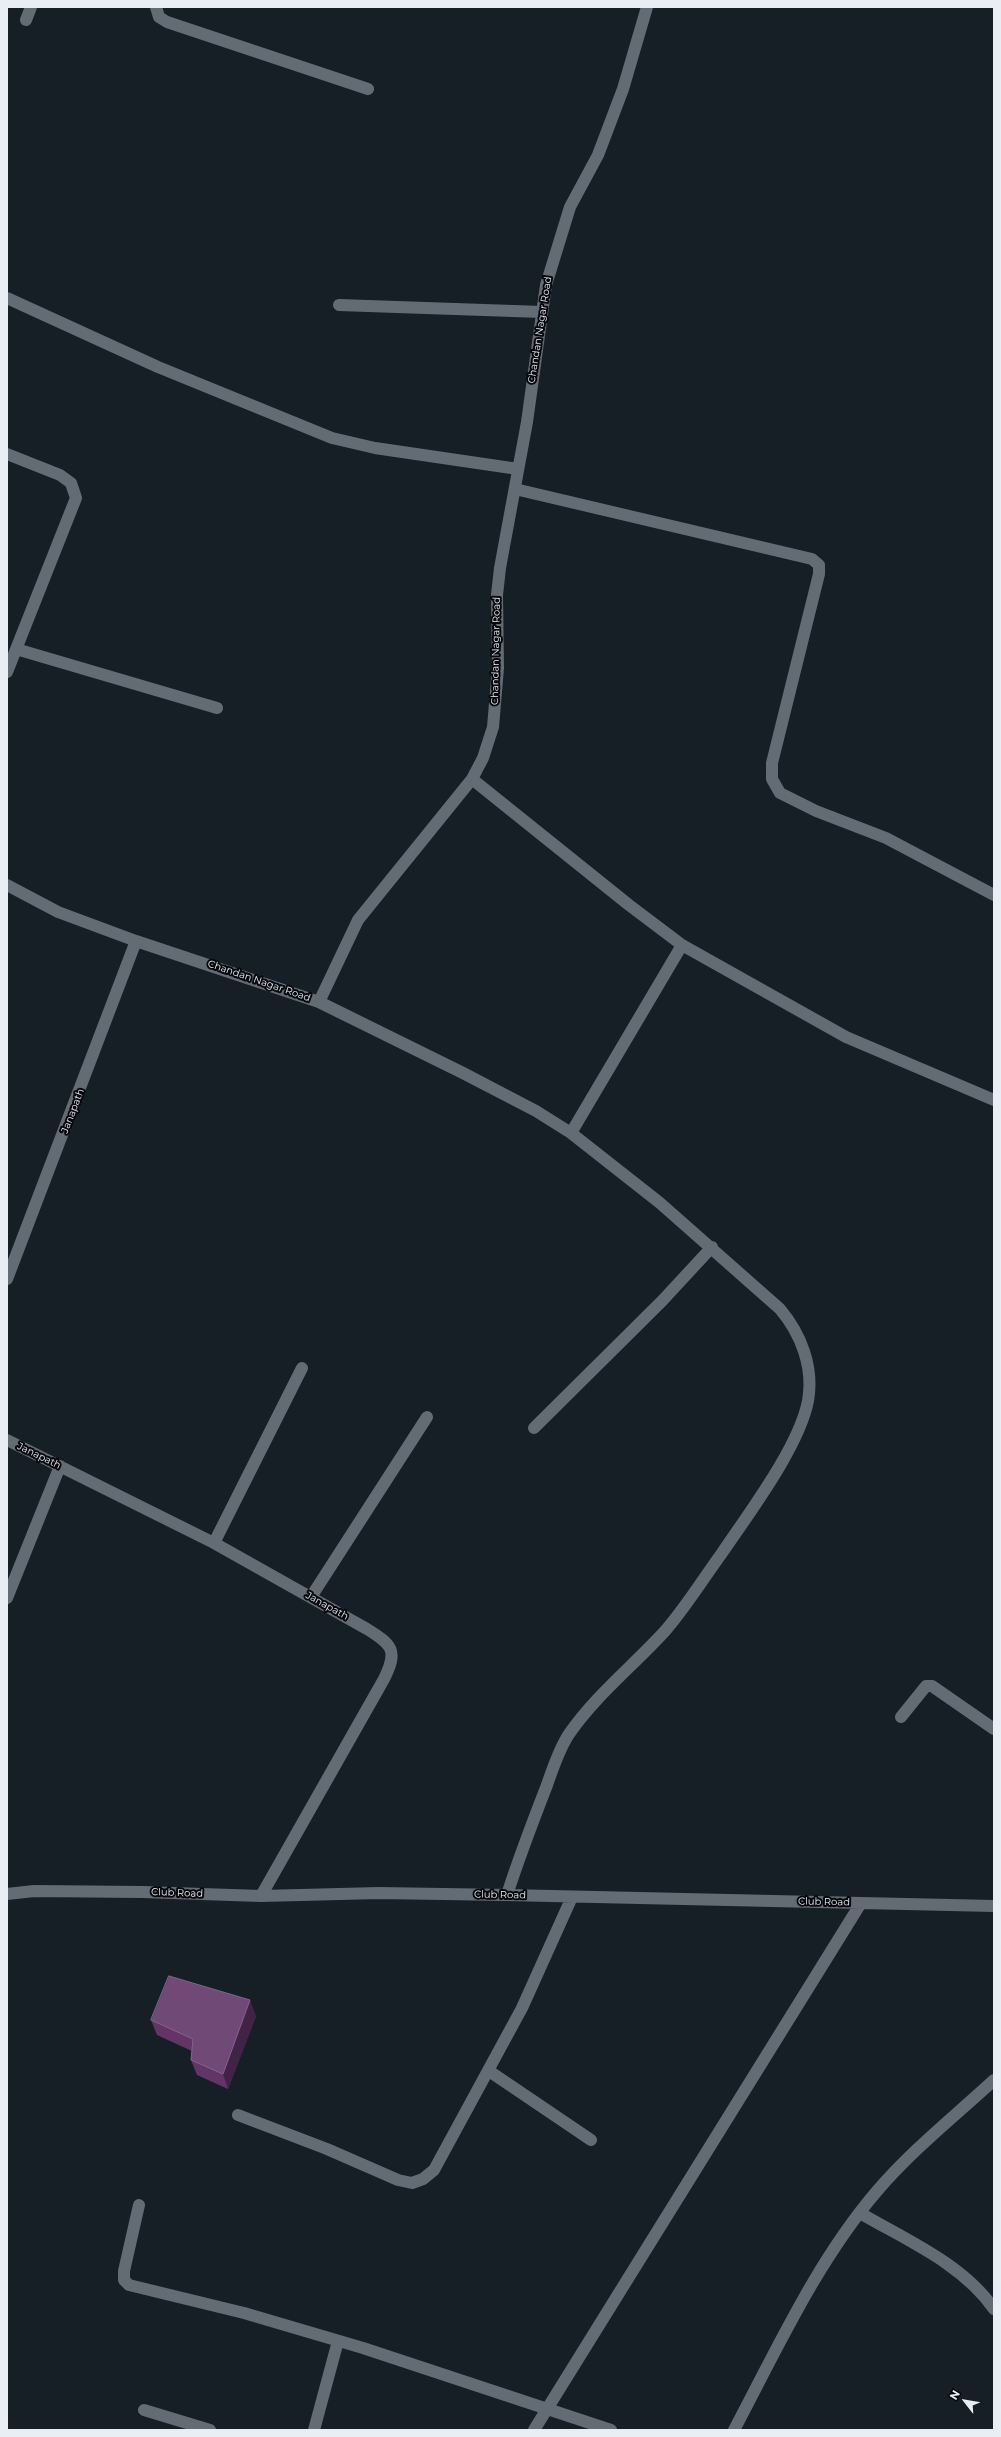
<!DOCTYPE html>
<style>
body{margin:0}
#map{position:relative;width:1001px;height:2437px;overflow:hidden;background:#171f26;font-family:Montserrat,sans-serif}
canvas{display:block}
.frame{position:absolute;inset:0;border:8px solid #e9eef4;pointer-events:none}
.north{position:absolute;left:945px;top:2381px;width:40px;height:40px;-webkit-text-stroke:3px #06080c;paint-order:stroke;rotate:301deg;font-size:11px;font-weight:700;line-height:16px;text-align:center;color:#e9eef4}
.north::after{content:'';display:block;margin:auto;width:14px;height:18px;background:#e9eef4;clip-path:polygon(50% 0,100% 100%,50% 72%,0 100%)}
</style>
<div id="map">
<canvas width="1001" height="2437"></canvas>
<div class="frame"></div>
<div class="north">N</div>
</div>
<script>
const c = document.querySelector('canvas').getContext('2d');
c.lineJoin = 'round';
function stroke(path, color, width, dash) {
  c.strokeStyle = color;
  c.lineWidth = width;
  c.lineCap = dash ? 'butt' : 'round';
  c.setLineDash(dash || []);
  c.stroke(path);
}
function fill(path, color) {
  c.fillStyle = color;
  c.fill(path, 'evenodd');
}
function drawText(font, color, halo, rows, align = 'center') {
  c.font = font + ' Montserrat,sans-serif';
  c.lineWidth = 4;
  c.setLineDash([]);
  c.textBaseline = 'middle';
  c.strokeStyle = halo;
  c.fillStyle = color;
  for (const [text, x, y, turn = 0] of rows) {
    c.save();
    c.translate(x, y);
    c.rotate((+turn || 0) * Math.PI / 180);
    c.textAlign = isNaN(turn) ? turn : align;
    if (halo) c.strokeText(text, 0, 0);
    c.fillText(text, 0, 0);
    c.restore();
  }
}
stroke(new Path2D(`
 M156 7 159 17 167 22 368 89
 M26 20 31 7
 M7 298 158 367 332 438 375 448 518 469
 M339 305 542 312
 M7 454 60 475 71 483 76 498 7 672
 M515 489 812 559 819 565V574L772 763V779L780 793 816 811 886 838 994 895
 M16 649 217 708
 M472 779 629 905 682 945 846 1037 994 1100
 M7 885 58 912 136 941 319 1002 358 920 472 779 483 758 493 727 498 668 497 595 500 568 527 422 546 285 570 207 598 155 623 89 647 7
 M319 1002 463 1073 536 1111 571 1133 660 1203 780 1309C801 1334 814 1367 808 1401 799 1447 749 1513 722 1553 703 1579 686 1607 665 1631 633 1666 596 1695 569 1734 559 1749 553 1768 547 1785 533 1821 519 1857 507 1895
 M571 1133 682 945
 M7 1279 136 941
 M534 1428 662 1301 712 1247
 M7 1440 214 1543 367 1629C393 1645 398 1651 384 1679L261 1896
 M214 1543 302 1368
 M311 1597 427 1417
 M7 1598 60 1466
 M901 1717 926 1686H932L994 1729
 M7 1894 34 1891 143 1892 261 1896 379 1893 507 1895 994 1906
 M489 2071 591 2140
 M238 2115 327 2149 398 2180 412 2183 423 2179 434 2170 522 2008 572 1897
 M139 2205 124 2271V2280L129 2285 244 2313 363 2348 611 2430
 M860 2213C906 2240 963 2264 994 2309
 M144 2410 210 2430
 M314 2430 338 2341
 M534 2430 861 1903
 M734 2430C777 2349 817 2261 877 2191 912 2150 955 2116 994 2080`), '#636c75', 12);
fill(new Path2D(`
 M256 2016 228 2089 197 2075 191 2060 192 2051 157 2035 151 2020Z`), '#633567');
fill(new Path2D(`
 M250 2000 256 2016 228 2089 223 2074Z`), '#3f2446');
const building = new Path2D(`
 M169 1976 250 2000 223 2074 191 2060 193 2039 151 2020Z`);
fill(building, '#714976');
stroke(building, '#84638a', 1);
drawText('10px', '#e9eef4', '#06080c', [
 ["Chandan Nagar Road",540,330,-81],
 ["Chandan Nagar Road",496,651,-89],
 ["Chandan Nagar Road",259,981,19],
 ["Janapath",73,1111,-69],
 ["Janapath",39,1456,26],
 ["Janapath",327,1606,29],
 ["Club Road",177,1893,2],
 ["Club Road",500,1895,1],
 ["Club Road",824,1902,1]
]);
</script>
